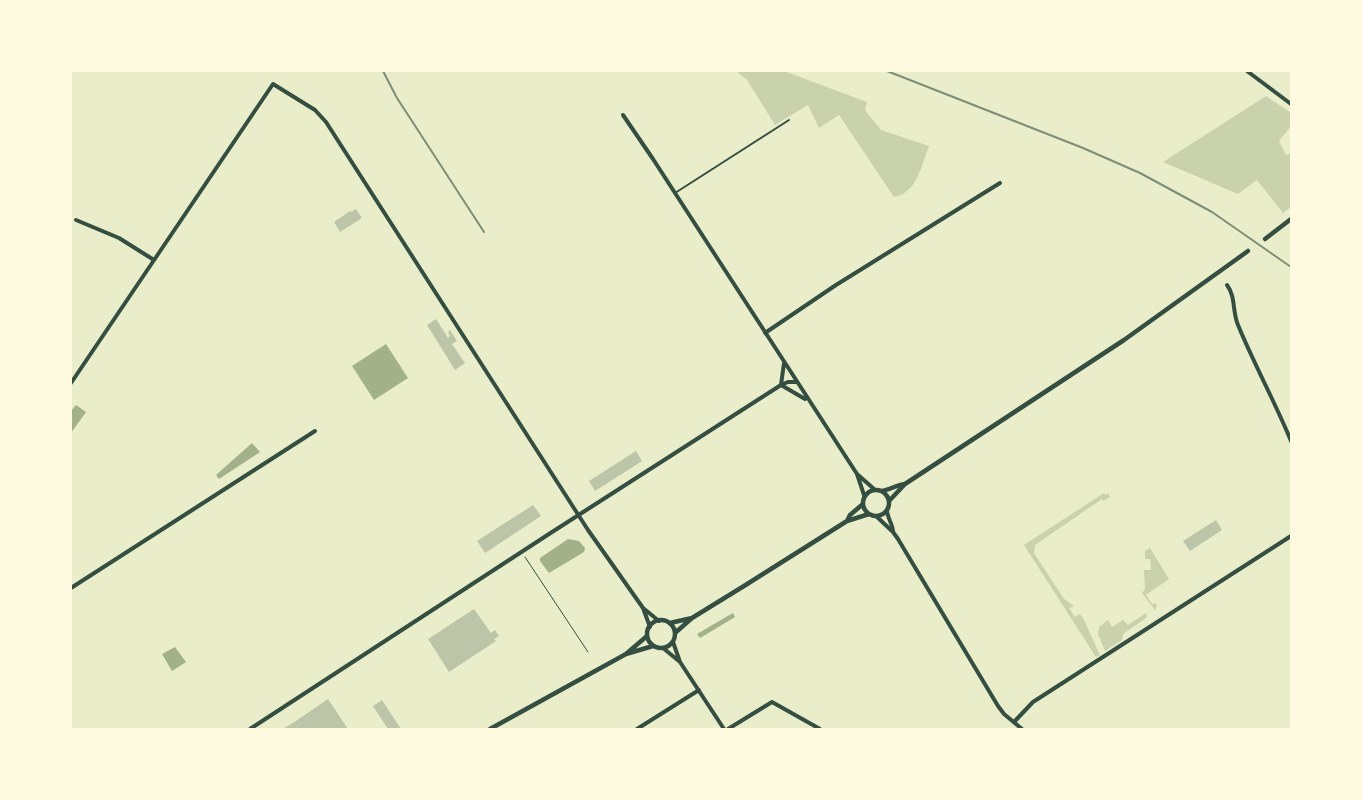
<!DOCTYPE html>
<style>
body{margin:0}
#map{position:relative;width:1362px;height:800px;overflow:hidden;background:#e9edc9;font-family:"Playfair Display",serif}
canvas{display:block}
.frame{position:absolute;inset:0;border:72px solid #fefae0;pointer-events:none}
</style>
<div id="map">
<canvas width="1362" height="800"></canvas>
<div class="frame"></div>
</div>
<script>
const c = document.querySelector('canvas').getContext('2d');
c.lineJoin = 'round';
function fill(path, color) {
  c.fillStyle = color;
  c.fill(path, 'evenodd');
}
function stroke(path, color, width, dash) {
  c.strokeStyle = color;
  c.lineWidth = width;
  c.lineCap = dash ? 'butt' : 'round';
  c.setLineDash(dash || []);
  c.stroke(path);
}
fill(new Path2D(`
 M736 71H784L867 102 865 110 881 130 929 146C921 166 917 193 894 197L839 115 819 128 808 105 775 125 747 80Z
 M1266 96 1291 113V126L1279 141 1286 155 1291 153V207L1283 213 1257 180 1238 194 1163 162Z
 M1104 493 1106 495 1108 493 1110 497 1103 501 1102 499 1035 545 1034 553 1064 599 1074 606 1069 608 1075 617 1080 614 1083 618 1100 655 1096 657 1024 545Z
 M1150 548 1169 579 1146 595 1153 605 1155 603 1157 605 1155 610 1142 593 1145 589 1144 570H1151L1150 559H1145V551Z
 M1146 613 1147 616 1145 619 1123 634 1122 640 1105 651 1098 634 1099 627 1108 620 1112 627 1123 620 1128 625Z`), '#cad2ad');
fill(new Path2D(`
 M386 344 408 378 374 400 352 366Z
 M76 405 86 412 71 433V411Z
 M252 443 260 452 219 479 216 475Z
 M568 539 579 541 585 548 584 552 549 573 540 561V558Z
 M733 613 735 617 700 638 697 634Z
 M175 647 186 662 172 671 162 654Z`), '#a3b18a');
fill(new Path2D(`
 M356 209 362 218 340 232 334 222 350 211 351 212Z
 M436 319 448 338 450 336 448 332 450 330 457 341 452 344 465 363 455 370 427 325Z
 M636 451 642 461 595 491 589 481Z
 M533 505 541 516 485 553 477 541Z
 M1216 520 1222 530 1190 551 1183 541Z
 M474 609 491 633 495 630 499 636 494 639 496 641 449 672 428 639Z
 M328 699 348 729H283L296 721Z
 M382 700 401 729H388L373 706Z`), '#bcc5a7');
stroke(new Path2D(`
 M525 557 588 652`), '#344e41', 1);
stroke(new Path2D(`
 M675 193 789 120`), '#344e41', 2);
stroke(new Path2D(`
 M1247 71 1291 104
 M623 115 653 159 857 474 864 495
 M76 220 119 238 154 260
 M1227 285C1236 297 1232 311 1238 325 1254 364 1275 402 1291 441
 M765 333 836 285 1000 183
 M71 383 273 84 315 110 326 122 588 530 643 608 650 627
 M781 385 805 399
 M781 385 784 363
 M857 474 874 489
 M887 510C887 518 893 524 893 532
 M876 516 893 532 898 539 998 706 1004 714 1022 729
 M71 588 315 431
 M643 608 659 621
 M673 642 680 662
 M663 648 680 662 724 729
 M1014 722 1033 702 1291 536
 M250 729 549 534 781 385 788 382H797
 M637 729 699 690
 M728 729 772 702 820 729`), '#344e41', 4);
stroke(new Path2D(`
 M1265 239 1291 219
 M863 503a13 13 0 1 1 26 0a13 13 0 1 1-26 0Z
 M881 491C890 490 896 485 905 484
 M889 501 905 484 1124 340 1248 251
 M847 521 869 514
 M647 634a14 14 0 1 1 28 0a14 14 0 1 1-28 0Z
 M670 623 692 618
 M675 633 692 618 744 586 847 521 850 515 863 504
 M626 654 653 646
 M490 729 626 654 647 636`), '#344e41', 4.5);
stroke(new Path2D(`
 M383 71 397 98 484 232
 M887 71 1083 148 1140 173 1212 212 1291 267`), '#7c8e77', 2);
</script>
